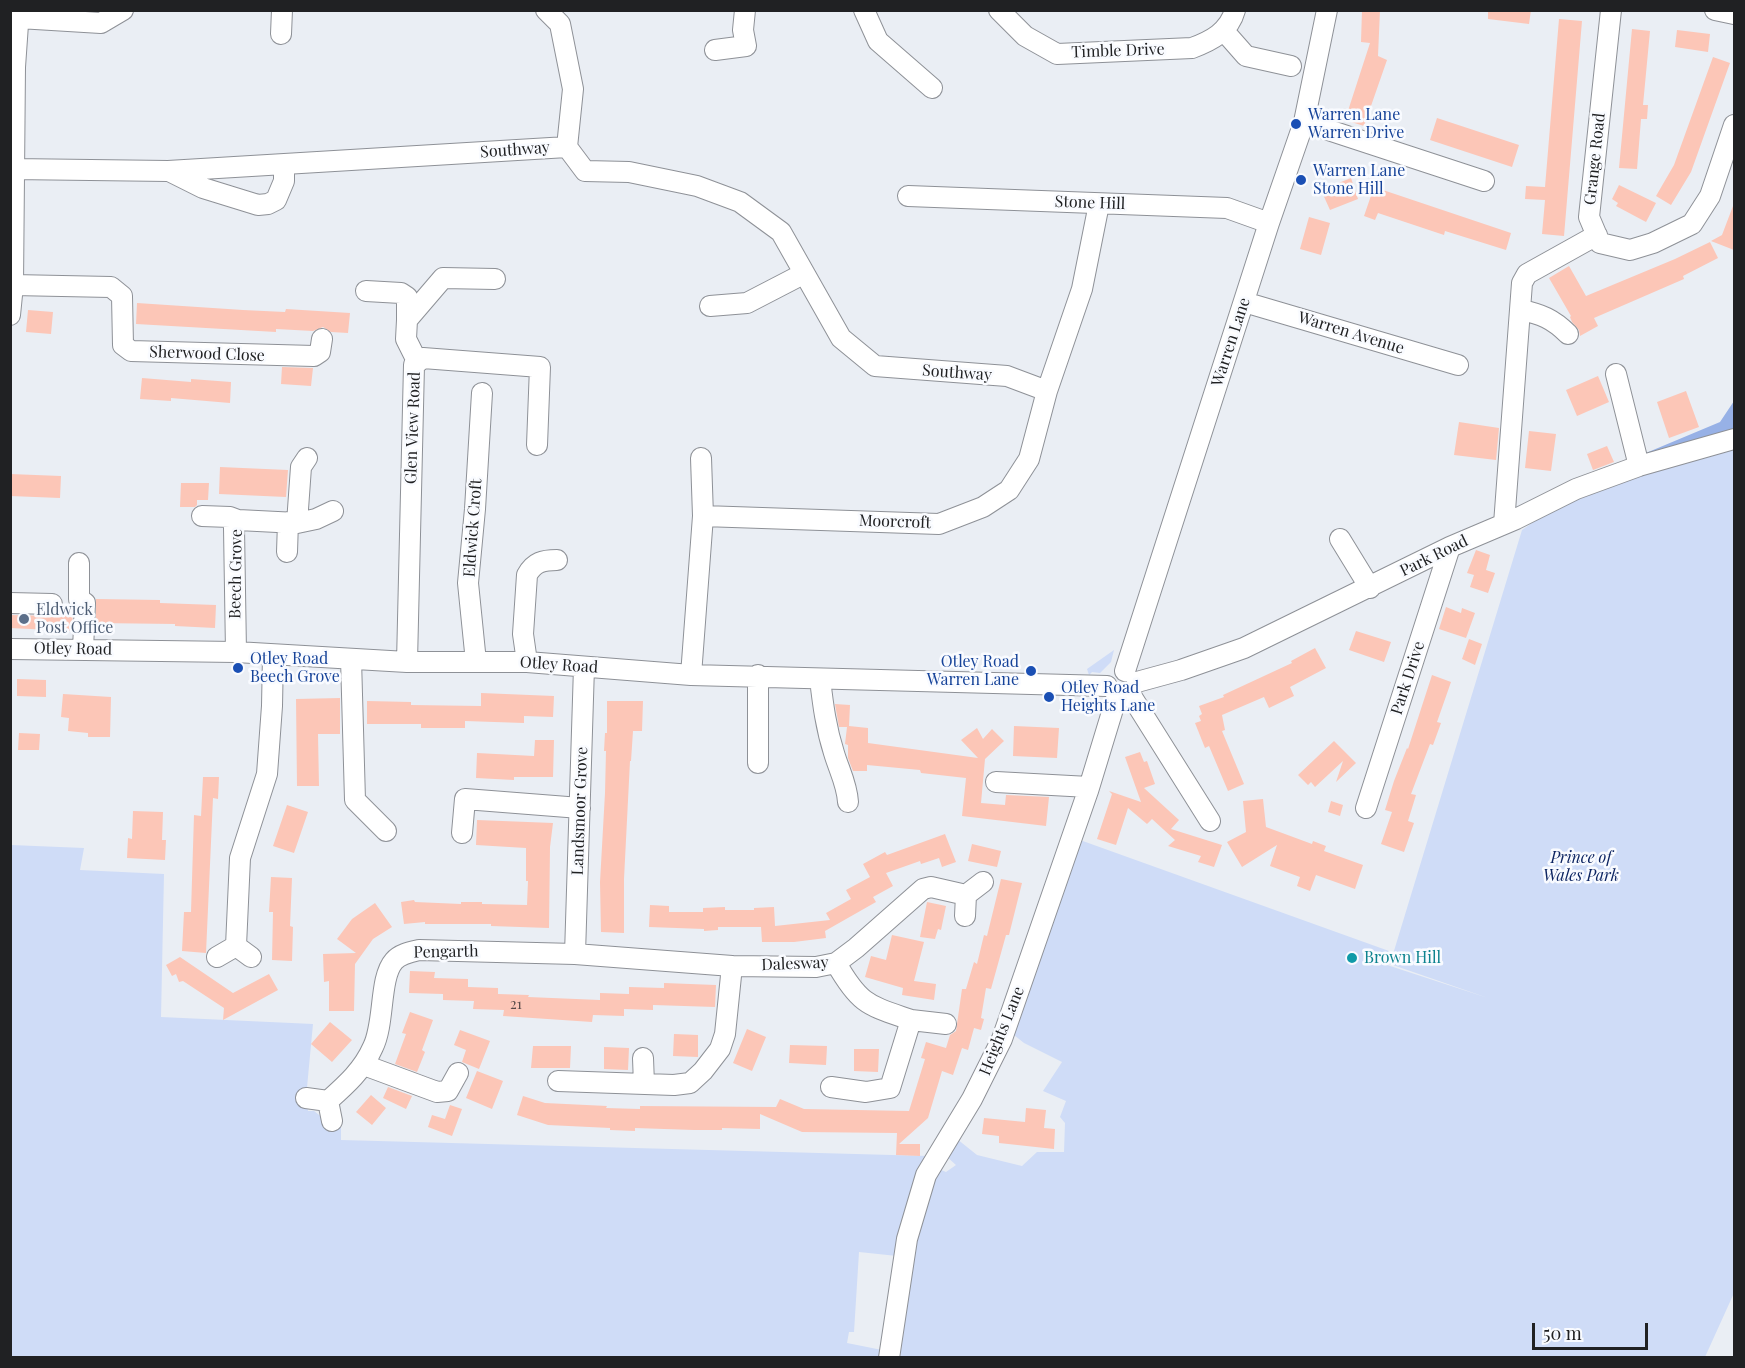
<!DOCTYPE html>
<style>
body{margin:0}
#map{position:relative;width:1745px;height:1368px;overflow:hidden;background:#eaeef4;font-family:"Playfair Display",serif}
canvas{display:block}
.frame{position:absolute;inset:0;border:12px solid #202123;pointer-events:none}
.scale{position:absolute;left:1532px;top:1323px;width:116px;height:27px;box-sizing:border-box;border:3px solid #202123;border-top:0;padding-left:8px;font-size:18px;line-height:21px;white-space:nowrap;color:#202123;-webkit-text-stroke:4px #f9fbff;paint-order:stroke}
</style>
<div id="map">
<canvas width="1745" height="1368"></canvas>
<div class="frame"></div>
<div class="scale">50 m</div>
</div>
<script>
const c = document.querySelector('canvas').getContext('2d');
c.lineJoin = 'round';
function fill(path, color) {
  c.fillStyle = color;
  c.fill(path, 'evenodd');
}
function stroke(path, color, width, dash) {
  c.strokeStyle = color;
  c.lineWidth = width;
  c.lineCap = dash ? 'butt' : 'round';
  c.setLineDash(dash || []);
  c.stroke(path);
}
function drawText(font, color, halo, rows, align = 'center') {
  c.font = font + ' "Playfair Display",serif';
  c.lineWidth = 5;
  c.setLineDash([]);
  c.textBaseline = 'middle';
  c.strokeStyle = halo;
  c.fillStyle = color;
  for (const [text, x, y, turn = 0] of rows) {
    c.save();
    c.translate(x, y);
    c.rotate((+turn || 0) * Math.PI / 180);
    c.textAlign = isNaN(turn) ? turn : align;
    if (halo) c.strokeText(text, 0, 0);
    c.fillText(text, 0, 0);
    c.restore();
  }
}
fill(new Path2D(`
 M1734 446V1293L1705 1357 900 1358 920 1217 939 1169 946 1172 956 1165 946 1156 957 1139 977 1155 1022 1166 1037 1152H1064L1065 1123 1060 1117 1066 1101 1043 1091 1062 1062 1024 1043 1014 1035 1080 840 1389 951 1384 964 1488 998 1390 964 1522 530 1562 502Z
 M1114 650 1111 662 1100 673 1092 672 1089 675 1087 669Z
 M11 845 84 848 80 870 164 874 161 1017 313 1024 306 1098 308 1111H314L323 1118 341 1121V1140L929 1156 903 1219 897 1256 859 1252 854 1332H849L847 1343 882 1350 881 1357 11 1358Z`), '#cfdcf7');
fill(new Path2D(`
 M1734 401V428L1717 438 1648 459 1646 453 1720 422Z`), '#97b1e6');
fill(new Path2D(`
 M1362 10H1380L1378 56 1387 60 1364 126 1345 120 1370 43 1361 42Z
 M1488 10H1531L1529 24 1488 19Z
 M1559 19 1582 21 1564 236 1542 234 1545 200 1525 199 1526 186 1545 187Z
 M1632 29 1650 31 1643 105H1648L1647 119H1641L1637 169 1619 168Z
 M1677 30 1710 34 1708 52 1675 47Z
 M1713 57 1730 63 1691 172 1671 205 1656 196 1674 165Z
 M1437 118 1519 145 1512 167 1430 140Z
 M1351 178 1358 199 1330 210 1321 190Z
 M1619 185 1656 203 1646 222 1616 206 1618 203 1612 199Z
 M1374 187 1511 233 1506 250 1445 231 1444 235 1378 213 1375 220 1364 216Z
 M1733 206 1734 207V250L1711 241 1722 235Z
 M1309 217 1330 223 1321 255 1300 249Z
 M1710 242 1718 258 1683 276 1684 279 1594 318 1598 326 1580 336 1579 330 1572 322 1570 317 1571 316 1549 278 1569 266 1586 296 1675 259Z
 M137 303 243 310 285 312 286 309 350 313 348 333 331 332 323 327 313 331 276 329V332L136 324Z
 M28 310 53 312 51 334 26 332Z
 M282 367 313 368 311 386 281 384Z
 M1598 376 1609 402 1577 416 1566 390Z
 M142 378 191 382V379L231 382 230 403 171 398V401L140 399Z
 M1686 391 1699 427 1669 438 1657 402Z
 M1459 422 1499 428 1496 460 1454 455Z
 M1529 431 1556 434 1551 471 1525 468Z
 M1607 446 1614 462 1593 470 1587 454Z
 M220 467 288 470 286 497 219 494Z
 M10 474 61 476 60 498 10 496Z
 M181 483H209L208 500H197V505L195 507H180Z
 M1476 550 1490 555 1486 570 1495 573 1488 593 1470 587 1474 575 1467 573Z
 M96 599 160 600V603L216 605 215 628 175 626V624L96 623Z
 M1446 607 1461 613 1462 608 1475 613 1466 638 1439 629Z
 M63 608 73 609 72 631 10 628V615L52 616 58 614Z
 M1356 631 1391 642 1384 662 1349 650Z
 M1469 639 1482 644 1475 665 1462 659Z
 M1315 648 1326 668 1290 687 1294 696 1269 708 1264 697 1222 715 1225 730 1222 731 1244 784 1228 791 1209 746 1205 748 1195 723 1201 721 1199 716 1202 714 1199 706 1224 697 1223 695 1292 663 1291 661Z
 M1432 675 1451 682 1437 722 1441 723 1433 745 1430 744 1411 794 1416 795 1408 821 1414 823 1404 852 1381 844 1392 812 1385 810 1394 781 1407 748 1408 749Z
 M17 679 46 680V697L17 696Z
 M481 693 554 696 553 717 524 716V723L465 721V728H421V724H367V701L411 702V705L481 706Z
 M63 694 111 697 110 737H88V733L68 731 69 718 61 717Z
 M340 698V734H318L319 786H297L296 699Z
 M607 701H643L642 731H633L631 761H630L624 879V933L601 932 600 882 605 793 606 751H604L605 733H607Z
 M835 704 850 705 849 726 868 728V743L978 758 961 740 977 728 983 739 992 729 1004 741 985 759 981 803 1005 805 1006 795 1049 797 1046 826 962 816 966 778 921 773 920 770 867 765V771H853L848 758V745L845 744 847 727H839Z
 M1014 726 1059 728 1057 758 1013 756Z
 M19 733 40 734 39 750H18Z
 M535 740H554L553 777H514V780L476 778 477 753 534 756Z
 M1334 741 1356 763 1336 782 1343 761 1315 787 1311 782 1308 785 1298 775Z
 M1140 752 1144 762 1147 761 1155 784 1144 788 1179 820 1171 829 1222 845 1214 867 1198 862 1201 856 1168 846 1175 840 1152 819 1147 824 1128 808 1116 845 1097 839 1112 794 1109 791 1141 802 1125 757Z
 M203 777H219L218 799 213 798 206 953 182 951 184 912H191L194 815 201 816Z
 M1263 799 1266 827 1312 844 1313 841 1326 846 1324 851 1363 865 1355 889 1316 875 1310 891 1297 886 1300 877 1270 866 1277 845 1242 867 1227 842 1246 832 1243 801Z
 M1331 801 1343 805 1340 816 1328 812Z
 M287 805 308 812 294 853 273 846Z
 M133 811 163 812 162 840H166L165 860 127 858 128 838 132 839Z
 M477 820 553 823 550 847 549 928 491 926V924H425V922L404 924 401 902 414 900 415 902 461 904V902H482V904L527 905 528 881H526V848L476 845Z
 M945 834 956 862 942 867 939 858 921 864 920 861 886 873 893 886 873 897 876 902 825 931 826 938 794 942H762L761 927H718V930L704 931V929L649 927 650 905 669 906V912H703V908L725 907V910H754V908L774 907 775 926 830 920 826 913 851 899 846 890 870 877 863 864 885 852 887 855Z
 M972 844 1001 851 997 867 968 861Z
 M271 877 292 878 290 926 293 927 292 961 272 960 273 912H269Z
 M1001 879 1022 883 1009 935H1006L991 989 986 988 981 1018 984 1019 981 1030 974 1028 968 1050 962 1048 953 1075 942 1071 928 1118 899 1144H920V1156L896 1155 897 1133 802 1132 760 1114V1129L722 1128V1130H694L635 1128V1131L610 1130V1128L548 1125 517 1115 523 1096 545 1103 607 1106 606 1108 640 1109V1106L776 1107 780 1099 804 1109 909 1111 925 1059 921 1058 926 1042 946 1048 950 1035 956 1031 962 989H966L974 962 977 964 984 935 987 936Z
 M927 902 946 906 941 930 938 929 935 939 920 937Z
 M375 903 392 927 373 939 355 964 354 1011H329V981L324 982 323 954 356 953 337 939 352 919Z
 M892 935 924 942 914 981 936 984 934 1000 902 995 903 988 865 977 871 956 886 960Z
 M180 957 233 993 269 974 278 990 223 1020 224 1008 183 981 179 982 176 974 172 976 166 965Z
 M410 971 435 972 434 978 468 979V987L498 988V994L529 995 528 997 600 1000V993L629 994V987L664 988V983L716 985 715 1007 653 1005V1010L624 1009V1016L593 1015 592 1022 503 1016 504 1010 473 1009 474 1001 443 1000V994L409 993Z
 M410 1012 433 1020 422 1050 425 1052 417 1072 395 1064 406 1034 402 1033Z
 M330 1022 352 1040 332 1062 311 1044Z
 M747 1029 766 1037 752 1071 733 1063Z
 M460 1030 490 1041 479 1069 462 1062 466 1050 454 1045Z
 M674 1034 698 1035V1057L673 1056Z
 M790 1045 827 1046 826 1065 789 1063Z
 M533 1046H571L570 1068H531Z
 M604 1047 629 1048 628 1070 604 1069Z
 M854 1049H879L878 1072 854 1071Z
 M477 1071 503 1081 492 1109 466 1098Z
 M388 1087 412 1096 406 1109 383 1098Z
 M371 1095 386 1108 372 1125 356 1112Z
 M450 1105 462 1109 452 1136 428 1127 432 1115 445 1119Z
 M1026 1108 1046 1110 1044 1128 1055 1129 1054 1149 999 1143V1136L982 1134 984 1118 1025 1122Z`), '#fcc6b7');
const minor = new Path2D(`
 M546 10 560 24 573 89 567 147
 M864 10 878 41 932 88
 M999 10 1025 36 1057 54 1192 48C1211 41 1229 32 1235 10
 M1611 10 1589 217 1600 243 1630 250 1653 243 1692 224 1710 196 1734 125
 M1715 10 1734 14
 M19 18 101 23 123 10
 M1224 31 1246 56 1291 66
 M281 34 282 10
 M715 50 746 46 743 30 745 10
 M1304 122 1484 181
 M13 169 168 171 567 147 585 171 629 172 697 186 740 202 781 232 841 338 875 366 1007 376 1047 391
 M171 172 203 188 258 205 268 204 276 200 284 181V164
 M908 196 1227 208 1269 223
 M13 285 111 287 122 296 123 345 131 351 314 356 320 352 322 339
 M366 291 401 293 407 297V320
 M1244 302 1458 365
 M710 306 747 303 803 274
 M1521 310C1541 314 1553 319 1568 334
 M10 315 13 285 15 67 19 10
 M417 361 406 339 407 320 443 278 495 279
 M1616 374 1639 466
 M307 458 301 467 297 523 316 519 333 511
 M701 458 703 516
 M202 516 230 517 238 520
 M1504 524 1522 283 1527 274 1597 235
 M1340 539 1370 588
 M287 552 288 522
 M79 563V599L85 603 83 650
 M10 603 52 604
 M10 649 236 652 407 662H527L691 675 1107 686
 M236 652 234 528 238 520 297 523
 M351 659 355 800 386 831
 M407 662 414 365 423 358 540 367 537 445
 M476 662 468 583 475 509 482 393
 M527 662 523 634 527 575C534 562 543 560 557 560
 M1125 671 1269 223 1304 122 1327 10
 M691 675 703 516 939 524 983 507 1009 490 1029 459 1047 391 1082 289 1099 204
 M820 679C823 705 826 728 834 753 839 770 847 784 848 802
 M1137 682 1181 670 1244 648 1450 547 1516 519 1576 489 1639 466 1734 439
 M1132 697 1210 821
 M758 763V675
 M996 782 1089 787
 M1366 808 1450 547
 M462 833 465 799 580 808
 M965 916 966 895
 M575 954 584 667
 M217 957 236 946
 M251 957 236 946 240 858 267 774 272 706 273 655
 M911 1020 946 1024
 M643 1058 644 1084
 M364 1065 437 1092 448 1091 458 1073
 M558 1081 674 1085 690 1083 703 1071 720 1049 725 1034 732 966
 M831 1087 866 1092 890 1088 911 1020C868 1005 860 1005 836 963
 M306 1098 328 1101
 M332 1121 328 1101C346 1085 363 1070 373 1047 385 1023 379 978 394 961 400 954 410 952 419 950L575 954 732 966 816 967 836 963 856 948 923 889 931 887 966 895 983 882
 M889 1358 907 1239 926 1175 972 1099 1002 1039 1088 791 1116 699`);
stroke(minor, '#8e9197', 22);
stroke(minor, '#fff', 20);
for (const [x, y, r, color] of [
 [1296,124,6,"#1a4fb4"],
 [1301,180,6,"#1a4fb4"],
 [24,619,6,"#5c6f8a"],
 [238,668,6,"#1a4fb4"],
 [1031,671,6,"#1a4fb4"],
 [1049,697,6,"#1a4fb4"],
 [1352,958,6,"#0f9aa8"]
]) {
  const dot = new Path2D();
  dot.arc(x, y, r, 0, 2 * Math.PI);
  c.fillStyle = color;
  c.fill(dot);
  stroke(dot, '#f9fbff', 2);
}
drawText('14px', '#574a48', null, [
 ["21",516,1005]
]);
drawText('16px', '#202123', '#f9fbff', [
 ["Timble Drive",1118,51,-2],
 ["Southway",515,150,-4],
 ["Grange Road",1595,159,-84],
 ["Stone Hill",1090,203,2],
 ["Warren Avenue",1351,333,17],
 ["Warren Lane",1231,342,-72],
 ["Sherwood Close",207,354,2],
 ["Southway",957,373,4],
 ["Glen View Road",413,428,-88],
 ["Moorcroft",895,522,2],
 ["Eldwick Croft",473,528,-86],
 ["Park Road",1434,556,-26],
 ["Beech Grove",236,574,-89],
 ["Otley Road",73,649,1],
 ["Otley Road",559,665,4],
 ["Park Drive",1408,678,-72],
 ["Landsmoor Grove",580,811,-88],
 ["Pengarth",446,952,-1],
 ["Dalesway",795,964,-2],
 ["Heights Lane",1002,1031,-68]
]);
drawText('16px', '#164399', '#f9fbff', [
 ["Warren Lane",1308,115],
 ["Warren Drive",1308,133],
 ["Warren Lane",1313,171],
 ["Stone Hill",1313,189],
 ["Otley Road",250,659],
 ["Beech Grove",250,677],
 ["Otley Road",1019,662,"right"],
 ["Warren Lane",1019,680,"right"],
 ["Otley Road",1061,688],
 ["Heights Lane",1061,706]
], 'left');
drawText('16px', '#4e5e75', '#f9fbff', [
 ["Eldwick",36,610],
 ["Post Office",36,628]
], 'left');
drawText('italic 16px', '#0e2663', '#f9fbff', [
 ["Prince of",1581,858],
 ["Wales Park",1581,876]
]);
drawText('16px', '#0d838f', '#f9fbff', [
 ["Brown Hill",1364,958]
], 'left');
</script>
